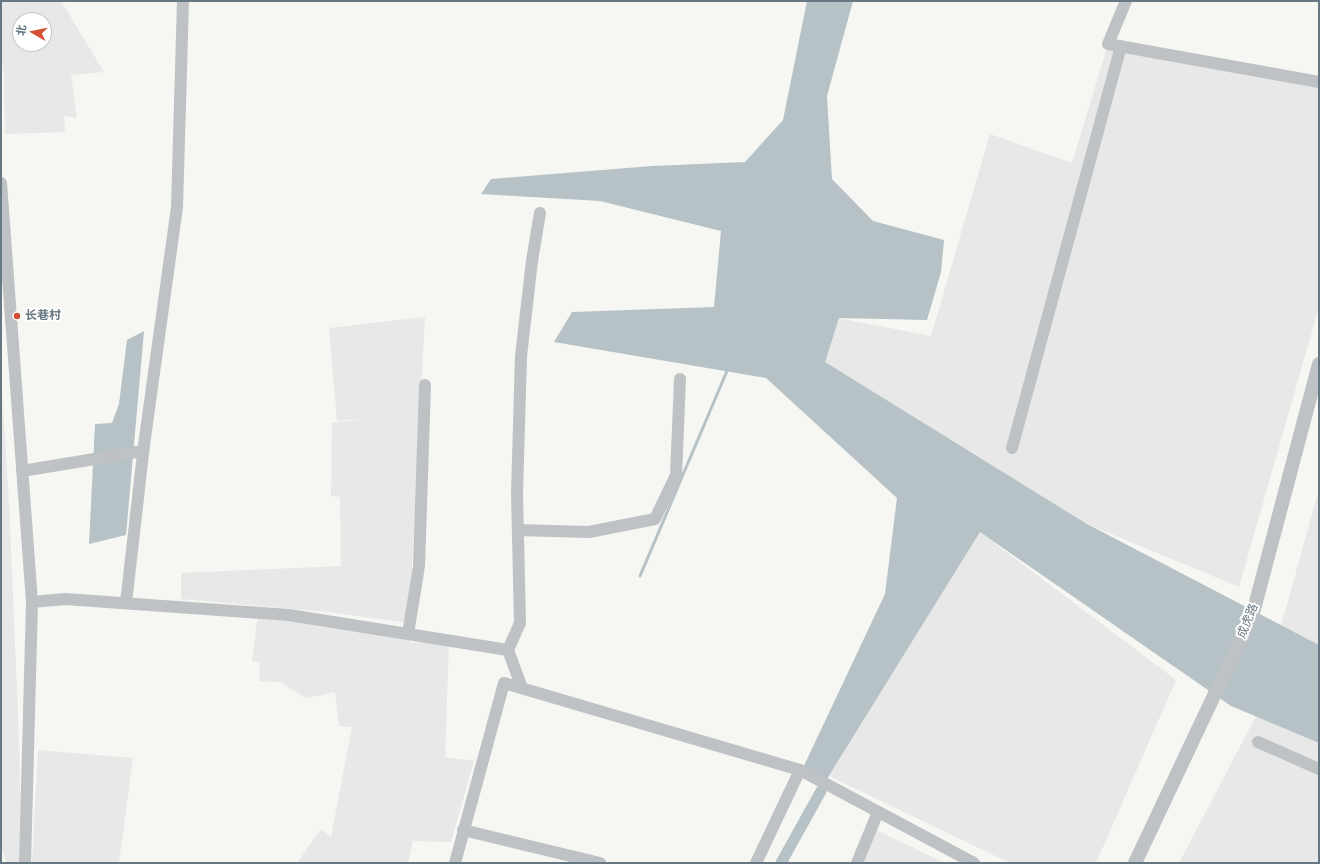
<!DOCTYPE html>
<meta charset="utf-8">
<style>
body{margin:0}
#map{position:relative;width:1320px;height:864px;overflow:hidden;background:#f6f6f3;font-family:"Archivo Narrow","Noto Sans SC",sans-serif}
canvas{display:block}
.frame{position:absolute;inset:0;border:2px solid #687882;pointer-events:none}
.north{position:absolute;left:12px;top:12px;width:40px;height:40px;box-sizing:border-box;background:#fff;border:1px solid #c3c9cd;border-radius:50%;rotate:279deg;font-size:11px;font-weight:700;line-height:16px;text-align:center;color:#687882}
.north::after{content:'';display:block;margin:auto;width:14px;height:18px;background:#d35036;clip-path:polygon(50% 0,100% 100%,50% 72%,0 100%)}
</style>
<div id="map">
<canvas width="1320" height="864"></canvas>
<div class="frame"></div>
<div class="north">北</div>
</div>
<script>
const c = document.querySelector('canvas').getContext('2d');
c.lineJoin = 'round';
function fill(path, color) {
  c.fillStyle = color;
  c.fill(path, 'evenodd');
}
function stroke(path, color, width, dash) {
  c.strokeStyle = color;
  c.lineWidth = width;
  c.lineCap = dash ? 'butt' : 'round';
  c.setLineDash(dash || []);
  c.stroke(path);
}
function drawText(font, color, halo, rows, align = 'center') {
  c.font = font + ' "Archivo Narrow","Noto Sans SC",sans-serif';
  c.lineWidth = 4;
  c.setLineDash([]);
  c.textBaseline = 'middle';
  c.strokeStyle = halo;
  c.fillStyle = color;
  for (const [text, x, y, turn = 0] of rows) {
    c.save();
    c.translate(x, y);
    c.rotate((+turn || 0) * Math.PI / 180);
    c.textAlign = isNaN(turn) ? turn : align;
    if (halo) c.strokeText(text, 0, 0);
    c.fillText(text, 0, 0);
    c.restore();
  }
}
fill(new Path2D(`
 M1 1H61L104 72 71 75 77 118 64 116 65 132 5 134 4 75 1 60ZM20 20H44V44H20Z
 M1108 44 1319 84V307L1239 587 1087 524 824 362 838 318 931 336 990 134 1072 163Z
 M425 317 409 623 328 612 181 599V573L341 566 340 497 331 496 332 423 371 418 337 421 329 328Z
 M1 375 9 502 19 739 22 863H7L1 848Z
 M1319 489V645L1281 626Z
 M980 532 1176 680 1096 863H1010L829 776Z
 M258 613 408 634 410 643 449 641 445 757 474 761 451 842 413 841 408 863H297L321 829 331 837 352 727 339 726 335 692 306 698 280 682 259 681 260 662 252 661Z
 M1256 716 1319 743V863H1179Z
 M38 750 133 758 119 863H32Z
 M874 829 945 863H860Z`), '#e7e8e7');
fill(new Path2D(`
 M807 1H853L827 96 832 179 873 221 944 240 941 272 927 320 839 318 825 362 1087 524 1319 645V743L1231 706 980 532 822 787 801 772 885 594 897 498 766 378 554 342 572 312 714 307 721 231 600 201 481 194 491 179 652 166 745 162 783 120Z
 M144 331 126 535 89 544 95 424 112 423 119 404 127 340Z`), '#b6c2c5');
stroke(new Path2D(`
 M640 576 727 371`), '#b6c2c5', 3);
stroke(new Path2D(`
 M781 863 821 791`), '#b6c2c5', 11);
stroke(new Path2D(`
 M1126 1 1108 44 1319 82
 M1 183 32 602 25 863
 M1012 448 1121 46
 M22 471 143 451
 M518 530 589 532 655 519 676 475 680 379
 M32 602 65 599 289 615 508 650 522 688
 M126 603 144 445 177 207 183 1
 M408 634 419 566 425 385
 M508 650 520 623 517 494 521 356 532 261 540 213
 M1258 742 1319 769
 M463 830 600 863
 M455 863 504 683 800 770 974 863
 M756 863 800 770
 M857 863 878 812`), '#bec2c5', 12);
stroke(new Path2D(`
 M1135 863 1253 613 1319 364`), '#bec2c5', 14);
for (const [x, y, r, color] of [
 [17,316,4,"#d35036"]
]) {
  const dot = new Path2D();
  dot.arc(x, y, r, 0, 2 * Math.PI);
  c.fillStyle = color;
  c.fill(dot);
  stroke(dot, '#fff', 1.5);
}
drawText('bold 12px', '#687882', '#fff', [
 ["长巷村",25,316]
], 'left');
drawText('12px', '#687882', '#fff', [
 ["成虎路",1248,621,-68]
]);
</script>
